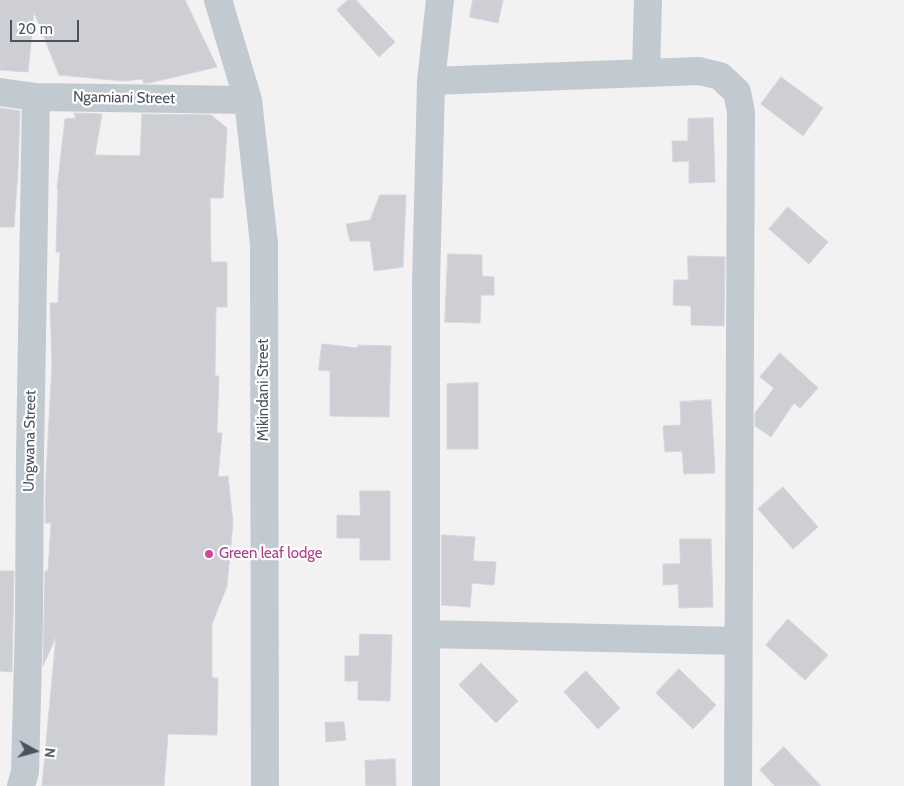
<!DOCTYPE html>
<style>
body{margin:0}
#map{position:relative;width:904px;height:786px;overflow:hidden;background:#f3f1f1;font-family:Cabin,sans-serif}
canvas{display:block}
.north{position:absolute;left:10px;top:726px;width:50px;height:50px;-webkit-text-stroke:4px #fff;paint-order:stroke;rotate:97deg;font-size:14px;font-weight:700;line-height:20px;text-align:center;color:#49535d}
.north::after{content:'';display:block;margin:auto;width:18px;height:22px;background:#49535d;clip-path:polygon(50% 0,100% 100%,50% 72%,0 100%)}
.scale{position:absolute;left:10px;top:20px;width:69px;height:22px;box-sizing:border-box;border:2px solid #49535d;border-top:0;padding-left:6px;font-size:15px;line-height:18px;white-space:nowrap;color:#49535d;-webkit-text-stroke:4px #fff;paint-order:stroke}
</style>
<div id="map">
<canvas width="904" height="786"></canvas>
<div class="north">N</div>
<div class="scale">20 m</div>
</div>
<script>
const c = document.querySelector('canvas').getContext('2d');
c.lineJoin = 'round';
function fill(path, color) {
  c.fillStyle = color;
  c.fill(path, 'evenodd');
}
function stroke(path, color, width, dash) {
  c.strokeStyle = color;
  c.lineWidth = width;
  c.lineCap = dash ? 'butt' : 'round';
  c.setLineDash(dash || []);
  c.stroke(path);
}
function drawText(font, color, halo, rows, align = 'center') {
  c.font = font + ' Cabin,sans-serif';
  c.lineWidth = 4.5;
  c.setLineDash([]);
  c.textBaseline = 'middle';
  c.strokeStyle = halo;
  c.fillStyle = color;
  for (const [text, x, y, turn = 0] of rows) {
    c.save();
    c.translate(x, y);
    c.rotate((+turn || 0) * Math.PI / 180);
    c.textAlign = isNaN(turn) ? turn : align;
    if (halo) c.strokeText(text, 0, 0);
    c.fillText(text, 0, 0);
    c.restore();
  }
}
const building = new Path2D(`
 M0 0H185L217 67 149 83H143V79L123 81 59 75 34 12 28 72 0 70Z
 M348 0H356L395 42 379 57 337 10Z
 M473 0H503L498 23 470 17Z
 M781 77 823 108 803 136 761 104Z
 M0 108 20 111 18 170 14 227H0Z
 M74 113 102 114 95 155 140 156 142 114 211 115 227 128 223 198H210L211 262H227V307H216L215 376H219L217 433H222L218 477 228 476 233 523 227 586 212 624V678H218L217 735 168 734 164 786H42L56 637 43 666 45 571H48L51 523H45L46 476 52 364 50 303H58L60 252H56L58 189H57L65 119 76 118Z
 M713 118 715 182 689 183V161L673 162 672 141H688V119Z
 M380 195H406L403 267 374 271 370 241H350L346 224 370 220Z
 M788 207 828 242 809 264 769 229Z
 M448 254 482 255V276L494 277V295H481L480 323 445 322Z
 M688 256 725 257 724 326 691 325V306L673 305 674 280H688Z
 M322 344 358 348V345L391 346 389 417 330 416V371L319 370Z
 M780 353 818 388 800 408 794 403 771 437 755 426V413L774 388 760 377Z
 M478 383V449H447V384Z
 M711 400 715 473 684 474 682 451 665 452 663 426 681 425 680 402Z
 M783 487 818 527 793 549 758 509Z
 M360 491H390V560H360V538H337V515L360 516Z
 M442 535 475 537 473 561 496 562 494 585 472 583 470 607 442 605Z
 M680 539H711L713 607 679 608 678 584 663 585V564H680Z
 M0 571H14L12 672 0 671Z
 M788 619 828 655 805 680 766 645Z
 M360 634 392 635 390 701 358 700V681H345V656H359Z
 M481 663 518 701 496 723 459 685Z
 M679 669 716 705 693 729 656 693Z
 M586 671 620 708 598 729 564 692Z
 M344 722 346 740 326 742 325 723Z
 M784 747 821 786H775L760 770Z
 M395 759 396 786H366L365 761Z`);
fill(building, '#cecfd5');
stroke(building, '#d5d6dc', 1);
stroke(new Path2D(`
 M218 0 248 100 264 244 265 786
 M646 73 648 0
 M431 81 699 71 720 76 737 92 741 112 738 786
 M0 92 36 97 248 100
 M426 634 738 641
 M21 786 25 772 29 622 30 454 36 97
 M426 786V284L431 81 440 0`), '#c2cad1', 28);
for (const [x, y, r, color] of [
 [209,554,5,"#d1479c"]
]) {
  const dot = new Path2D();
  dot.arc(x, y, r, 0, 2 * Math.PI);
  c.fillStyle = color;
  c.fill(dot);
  stroke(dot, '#fff', 2);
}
drawText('15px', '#49535d', '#fff', [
 ["Ngamiani Street",124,98,1],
 ["Mikindani Street",264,390,-90],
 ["Ungwana Street",30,441,-89]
]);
drawText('15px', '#b23c85', '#fff', [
 ["Green leaf lodge",219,554]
], 'left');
</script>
